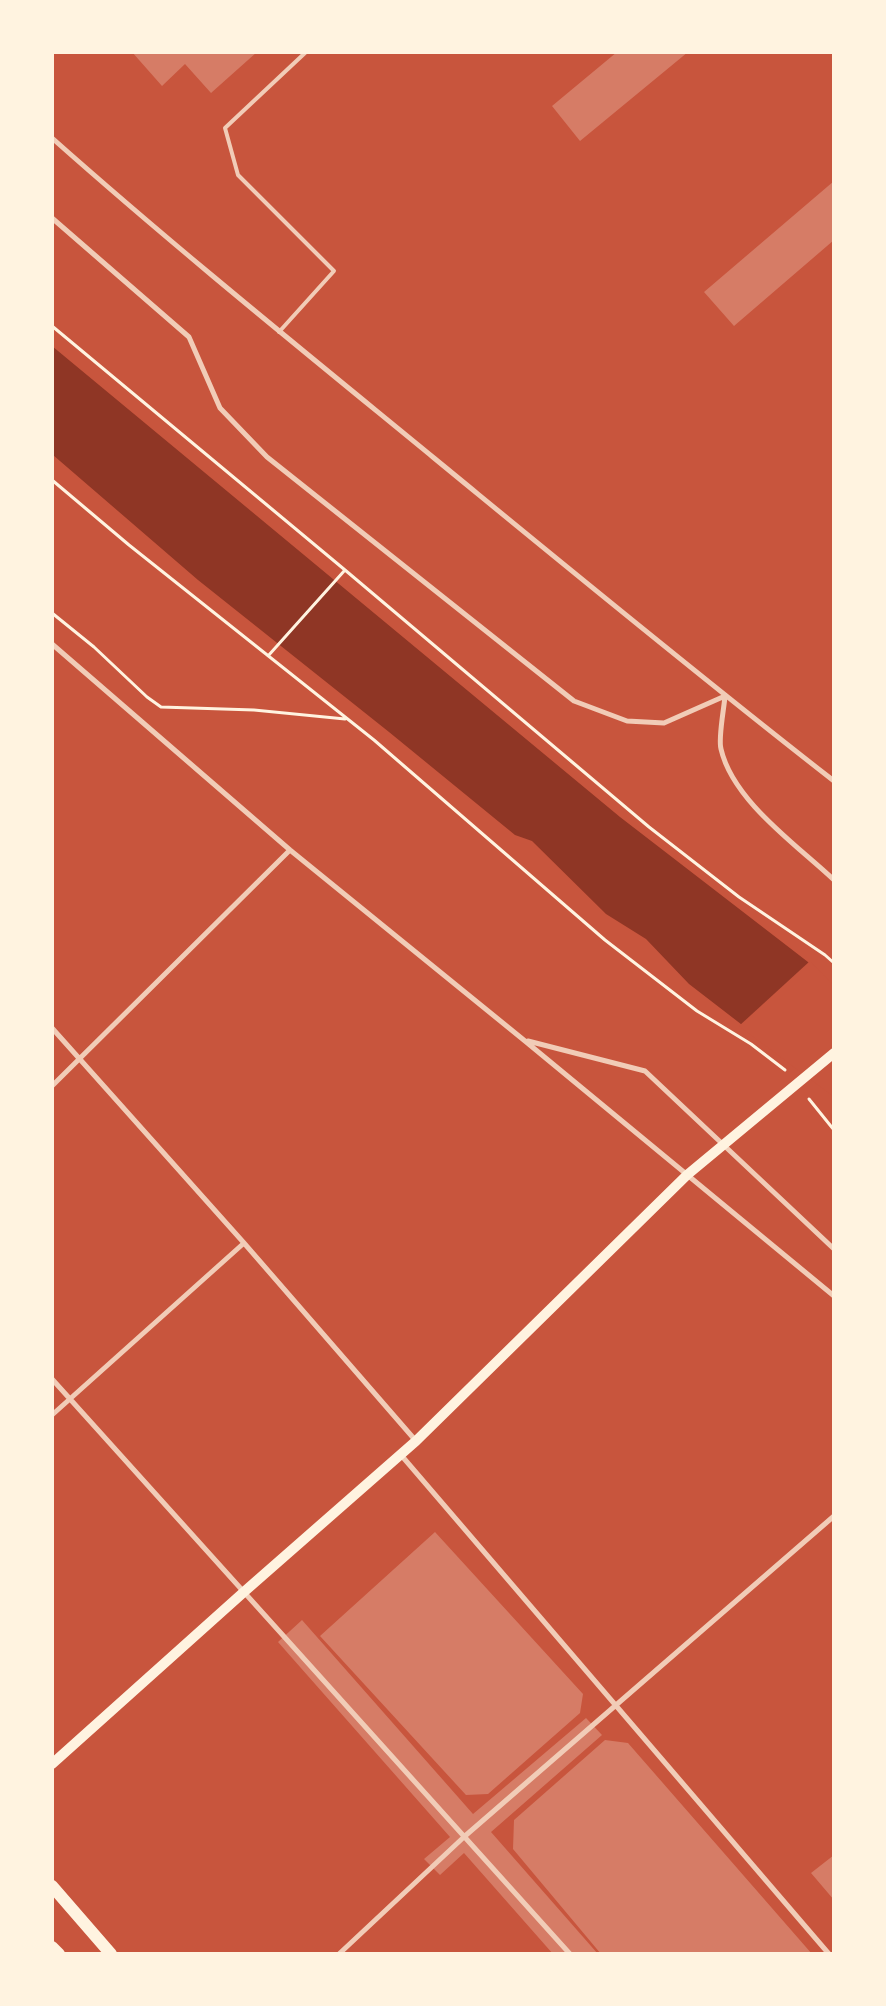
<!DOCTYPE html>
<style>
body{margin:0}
#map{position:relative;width:886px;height:2006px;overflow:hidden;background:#c8553d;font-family:Georgia,serif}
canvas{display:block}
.frame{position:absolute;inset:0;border:54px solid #fff3e0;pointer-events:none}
</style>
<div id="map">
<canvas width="886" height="2006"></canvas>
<div class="frame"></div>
</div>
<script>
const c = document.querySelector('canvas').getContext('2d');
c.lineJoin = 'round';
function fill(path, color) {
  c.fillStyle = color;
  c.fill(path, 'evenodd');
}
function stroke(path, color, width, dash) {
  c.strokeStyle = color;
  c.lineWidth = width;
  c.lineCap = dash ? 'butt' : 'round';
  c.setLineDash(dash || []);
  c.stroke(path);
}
fill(new Path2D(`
 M52 346 620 817 808 962 833 990V1095L689 984 646 939 606 914 532 841 515 835 389 732 198 580 53 455Z`), '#8f3625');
fill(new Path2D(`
 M810 961 834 986V1097L739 1026Z`), '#c8553d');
fill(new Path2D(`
 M132 52H257L211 93 185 64 162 86Z
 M617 52H688L580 141 552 106Z
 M834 181V240L734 326 704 292Z
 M435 1532 583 1694 580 1713 488 1794 466 1795 320 1636Z
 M302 1620 473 1814 586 1718 602 1735 491 1832 598 1954H553L464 1853 440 1875 424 1859 450 1837 278 1642Z
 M605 1740 628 1743 812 1954H601L513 1849 514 1820Z
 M834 1855V1900L811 1873Z`), '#d67c66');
stroke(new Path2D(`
 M52 326 345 570 649 827 739 897 825 955 834 963
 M52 480 129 545 374 740 605 940 697 1011 751 1044 785 1070
 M52 613 94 647 147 697 161 707 254 710 345 719
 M268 656 345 570
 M809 1099 834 1130`), '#fff3e0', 3);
stroke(new Path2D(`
 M279 332 334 271 238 175 225 128 306 52`), '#f1ccb7', 4);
stroke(new Path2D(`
 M52 138C177 249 306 353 434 458 567 567 699 676 834 781
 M52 218 189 337 220 408 267 457 574 701 627 721 664 723 725 696C724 709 718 739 721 749 733 801 797 845 834 880
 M52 644 290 850 525 1041 834 1296
 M52 1028 244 1243 416 1441
 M528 1041 645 1071 834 1249
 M52 1086 290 850
 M52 1379 570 1954
 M52 1415 244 1243
 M401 1455 829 1954
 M339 1954 465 1836 834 1516`), '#f1ccb7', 5);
stroke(new Path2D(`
 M52 1764 245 1591 416 1441 687 1175 834 1053`), '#fff3e0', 10);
stroke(new Path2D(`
 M52 1886 111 1954
 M52 1947 59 1954`), '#fff3e0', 12);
</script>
